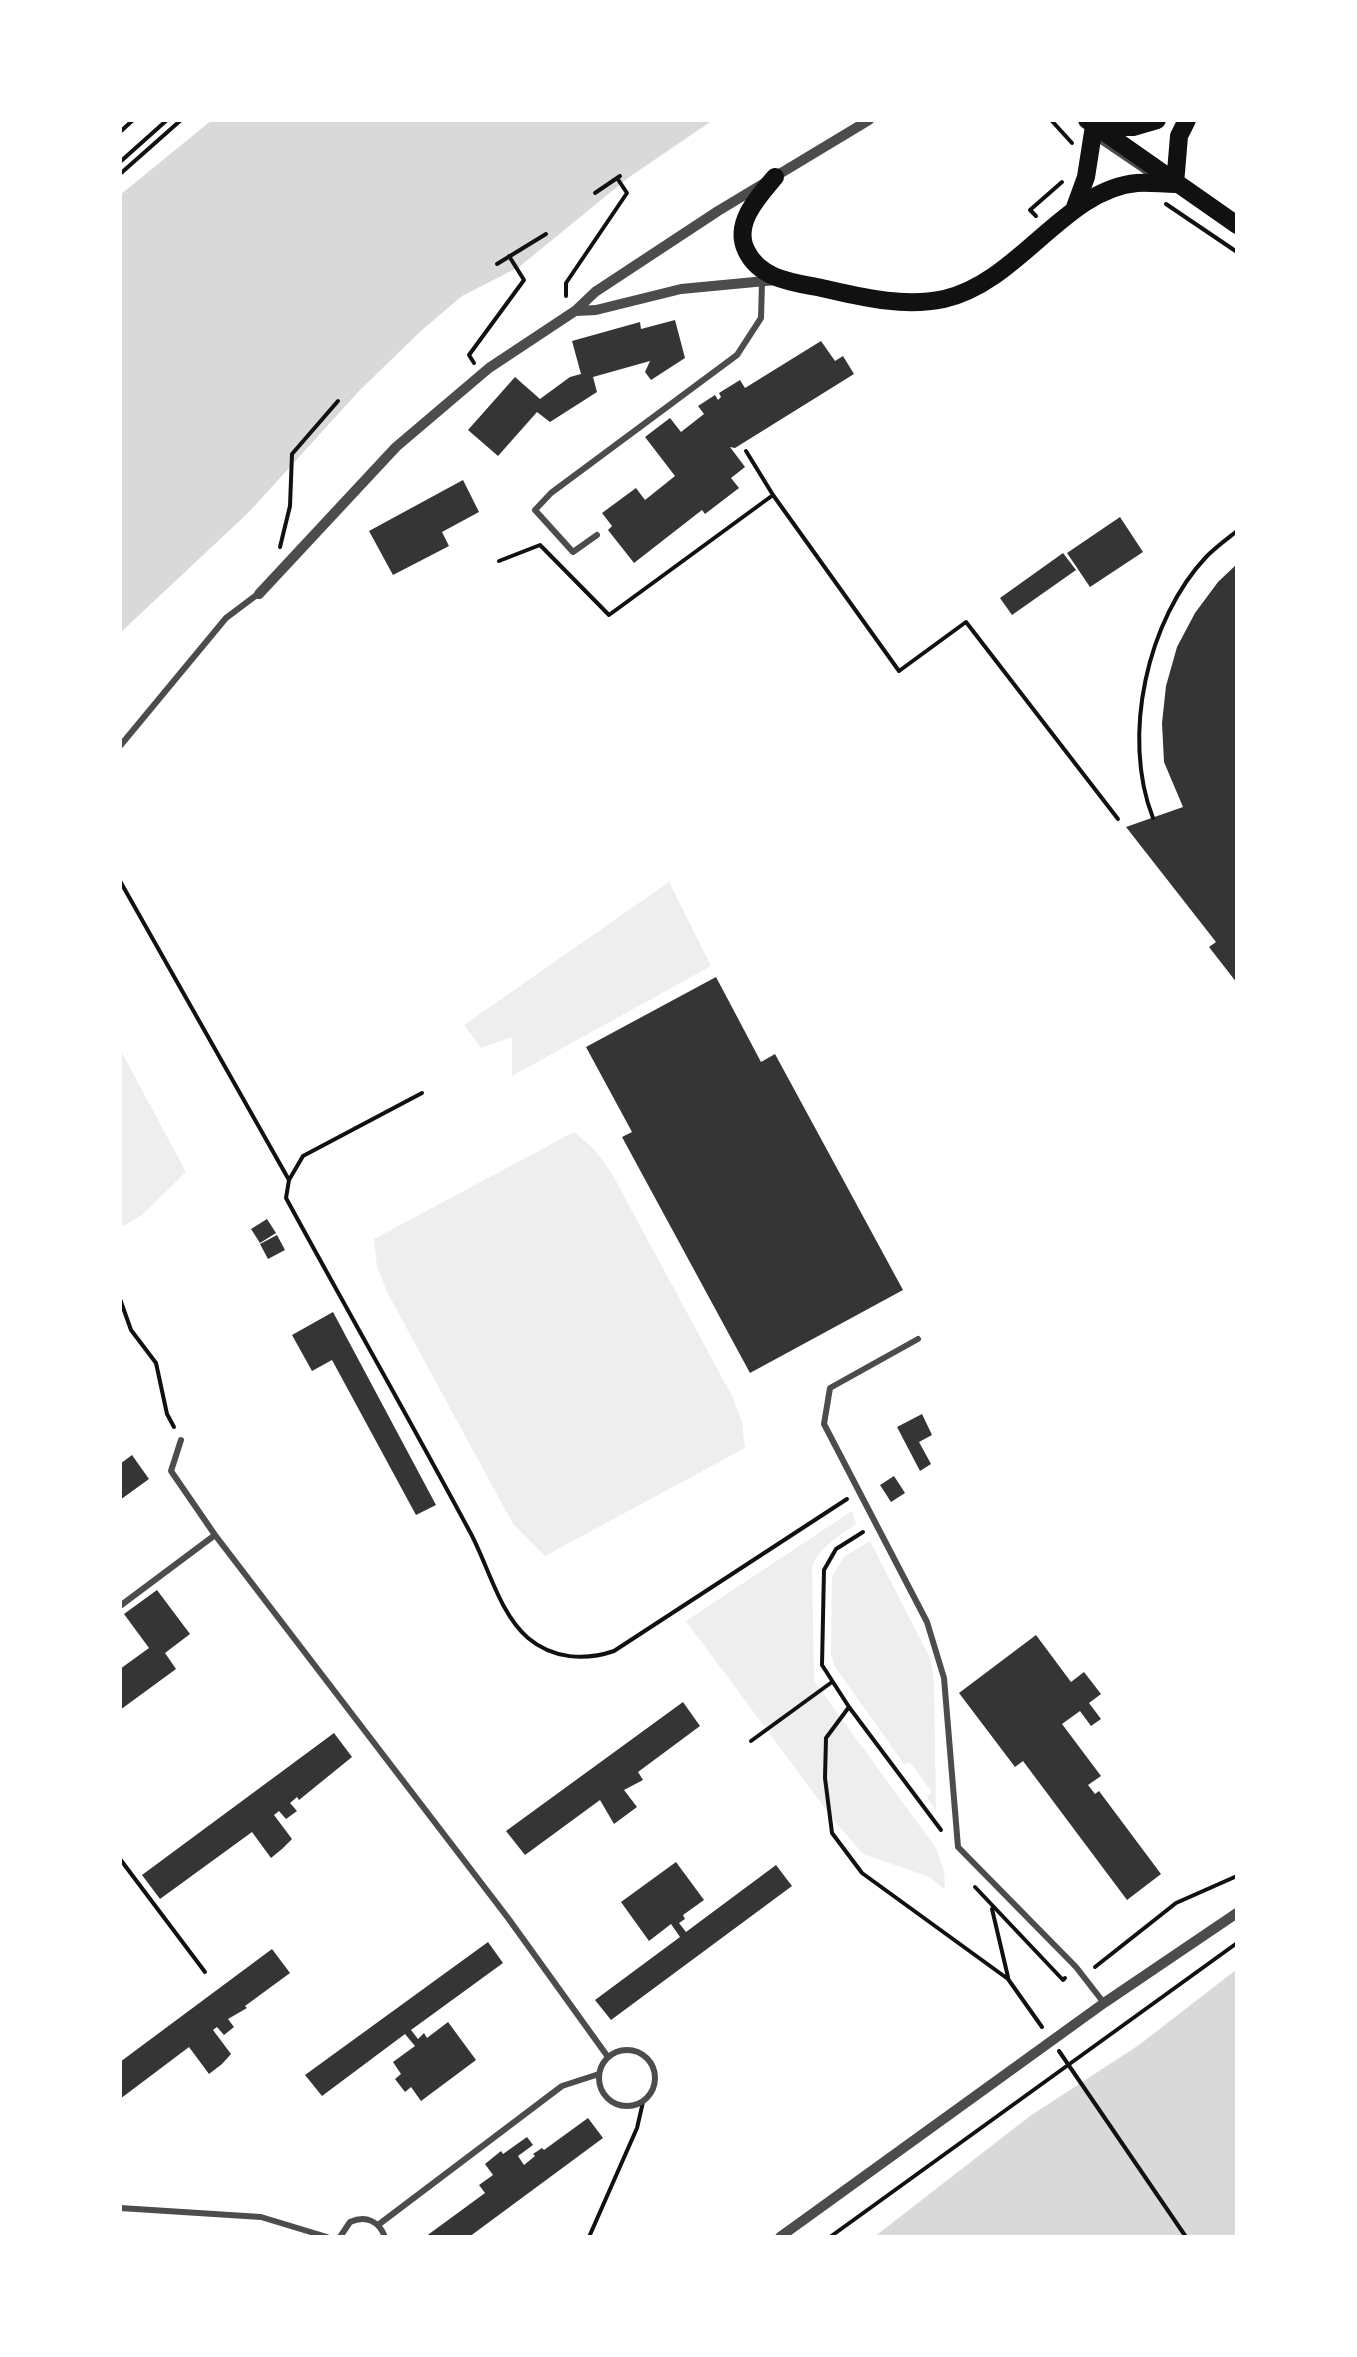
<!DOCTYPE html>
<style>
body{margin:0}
#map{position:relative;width:1357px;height:2357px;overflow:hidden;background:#fff;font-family:Rubik,sans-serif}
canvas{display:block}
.frame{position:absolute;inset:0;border:122px solid #fff;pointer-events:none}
</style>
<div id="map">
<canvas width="1357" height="2357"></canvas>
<div class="frame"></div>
</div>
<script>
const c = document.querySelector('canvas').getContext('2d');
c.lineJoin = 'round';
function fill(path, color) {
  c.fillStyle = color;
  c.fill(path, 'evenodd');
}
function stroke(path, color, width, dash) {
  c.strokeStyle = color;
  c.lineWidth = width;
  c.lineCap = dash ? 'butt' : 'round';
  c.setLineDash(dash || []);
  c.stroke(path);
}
fill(new Path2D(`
 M669 882 711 966 512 1076V1037L481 1048 464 1025Z
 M120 1049 186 1172 143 1214 120 1228Z
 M574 1132 594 1149 611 1172 732 1396 742 1422 745 1448 545 1556 513 1524 387 1292 377 1266 374 1239Z
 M852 1511 856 1524C838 1537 820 1546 812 1567L814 1681 936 1848 944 1871 945 1890 930 1877 863 1854 833 1819 686 1621Z
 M870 1541 931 1660 934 1682 936 1811 927 1797 932 1792 910 1762 904 1764 835 1667 831 1655 832 1576 844 1557Z`), '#eee');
fill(new Path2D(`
 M212 120H713L628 178 519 267 462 296 422 330 359 391 249 512 120 633V195Z
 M1237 1969V2237H874L1030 2116 1139 2045Z`), '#d9d9d9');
fill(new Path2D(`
 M675 320 685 358 651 380 645 372 650 361 593 377 597 392 550 422 537 412 498 456 468 430 515 377 540 399 570 377 581 374 572 341 640 322 641 329Z
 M821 341 835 361 843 356 854 374 735 448 730 447 745 467 731 478 739 488 705 514 702 510 634 563 608 530 612 526 602 513 636 488 645 500 675 476 645 437 670 418 681 432 704 414 698 406 715 395 718 400 721 397 719 393 740 380 745 388Z
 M463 480 479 512 442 532 449 546 393 575 369 531Z
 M1120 517 1143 552 1090 587 1067 553Z
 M1063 553 1076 570 1012 615 1000 598Z
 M1237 564V983L1209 947 1216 942 1126 827 1183 807 1164 762 1162 723 1166 686 1177 647 1195 613 1218 582Z
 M716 977 761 1062 775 1054 903 1290 750 1373 622 1137 632 1132 586 1047Z
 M267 1219 276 1233 260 1243 251 1229Z
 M277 1235 285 1250 268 1259 260 1244Z
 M333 1312 436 1505 416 1515 332 1360 312 1371 292 1335Z
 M922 1414 932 1435 919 1442 931 1464 920 1471 897 1427Z
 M132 1455 149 1479 120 1500V1464Z
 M894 1476 905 1493 891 1502 880 1485Z
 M157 1590 190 1634 165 1653 176 1669 120 1710V1669L149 1648 124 1614Z
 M1036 1635 1071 1682 1084 1672 1101 1694 1089 1703 1101 1719 1091 1726 1080 1711 1062 1724 1101 1776 1088 1785 1095 1794 1099 1791 1161 1874 1127 1900 1023 1761 1015 1767 959 1693Z
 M683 1702 700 1726 638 1772 643 1780 624 1790 637 1807 614 1824 600 1800 525 1855 506 1831Z
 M334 1733 352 1757 299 1800 297 1797 290 1803 297 1811 286 1819 279 1811 274 1815 292 1839 282 1849 271 1858 252 1832 160 1899 142 1875Z
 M676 1862 704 1900 683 1915 685 1919 679 1923 686 1932 776 1865 792 1886 611 2020 595 2000 680 1937 671 1924 649 1941 621 1902Z
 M488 1942 503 1963 411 2030 418 2039 424 2033 427 2038 448 2022 476 2060 421 2101 411 2087 405 2092 395 2079 401 2074 393 2062 415 2046 405 2034 322 2096 305 2075Z
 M272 1949 290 1973 245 2006 247 2008 228 2019 234 2027 224 2035 217 2027 213 2030 231 2054 222 2064 209 2074 189 2047 120 2099V2062Z
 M588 2118 603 2138 469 2237H425L485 2193 479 2185 493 2175 485 2164 501 2151 503 2154 527 2137 533 2145 518 2156 524 2165 535 2156 533 2154 542 2148 544 2150Z`), '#353535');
stroke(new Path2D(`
 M1051 120 1072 143
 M120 132 133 120
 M120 162 167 120
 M120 174 181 120
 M595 193 620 176
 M1166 204 1237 252
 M1036 216 1030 210 1062 182
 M497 264 546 234
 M566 296V283L627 193 617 178
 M474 363 469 355 524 280 509 256
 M746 451 773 495 899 671 966 622 1118 819
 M280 547 290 506 292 454 338 401
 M499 561 540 545 609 615 773 495
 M1153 818C1121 737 1147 619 1207 556 1216 547 1227 539 1237 531
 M120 881 289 1180
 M422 1093 303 1156 289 1180 286 1198C347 1310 410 1420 470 1532 488 1565 499 1613 528 1638 553 1659 585 1661 614 1651L847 1499
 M120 1299 131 1330 156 1363 167 1414 174 1427
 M863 1532 836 1549 824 1570 822 1665 849 1707 941 1830
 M849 1707 826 1738 825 1778 832 1833 862 1873 1008 1979 1042 2027
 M751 1741 832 1682
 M120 1859 205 1972
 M975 1887 1063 1980 1065 1978
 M992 1909 1008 1977
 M1095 1967 1176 1903 1237 1876
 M1059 2051 1186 2237
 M589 2237 637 2128 643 2102
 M830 2237 1237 1943`), '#111', 4);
stroke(new Path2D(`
 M1095 137 1151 175
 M597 535 573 552 535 510 551 493 737 355 761 318 762 282
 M120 746 226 618 258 594
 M918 1339 830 1388 824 1424 927 1622 944 1678 958 1847 1076 1967 1104 2003
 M181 1440 171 1471 215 1535 508 1918 608 2057
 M120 1606 215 1535
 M599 2078a28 28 0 1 1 56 0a28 28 0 1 1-56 0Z
 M120 2208 261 2217 327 2237
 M378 2225 562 2086 599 2074
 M340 2237 350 2222C366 2215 379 2221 385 2237`), '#4c4c4c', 6);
stroke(new Path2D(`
 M576 311 596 310 681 289 776 280
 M259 594 396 447 489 368 575 311 595 292 718 211 869 120
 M780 2237 1104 2003 1237 1913`), '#4c4c4c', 10);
stroke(new Path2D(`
 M1087 120 1237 225
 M1095 126 1133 127 1157 120
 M775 177C759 196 733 223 746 250 759 278 790 282 817 287 858 296 901 308 944 299 1019 282 1065 189 1137 183 1149 182 1163 184 1175 184
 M1175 184 1179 136 1187 120
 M1074 210 1086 177 1094 126`), '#111', 18);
</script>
